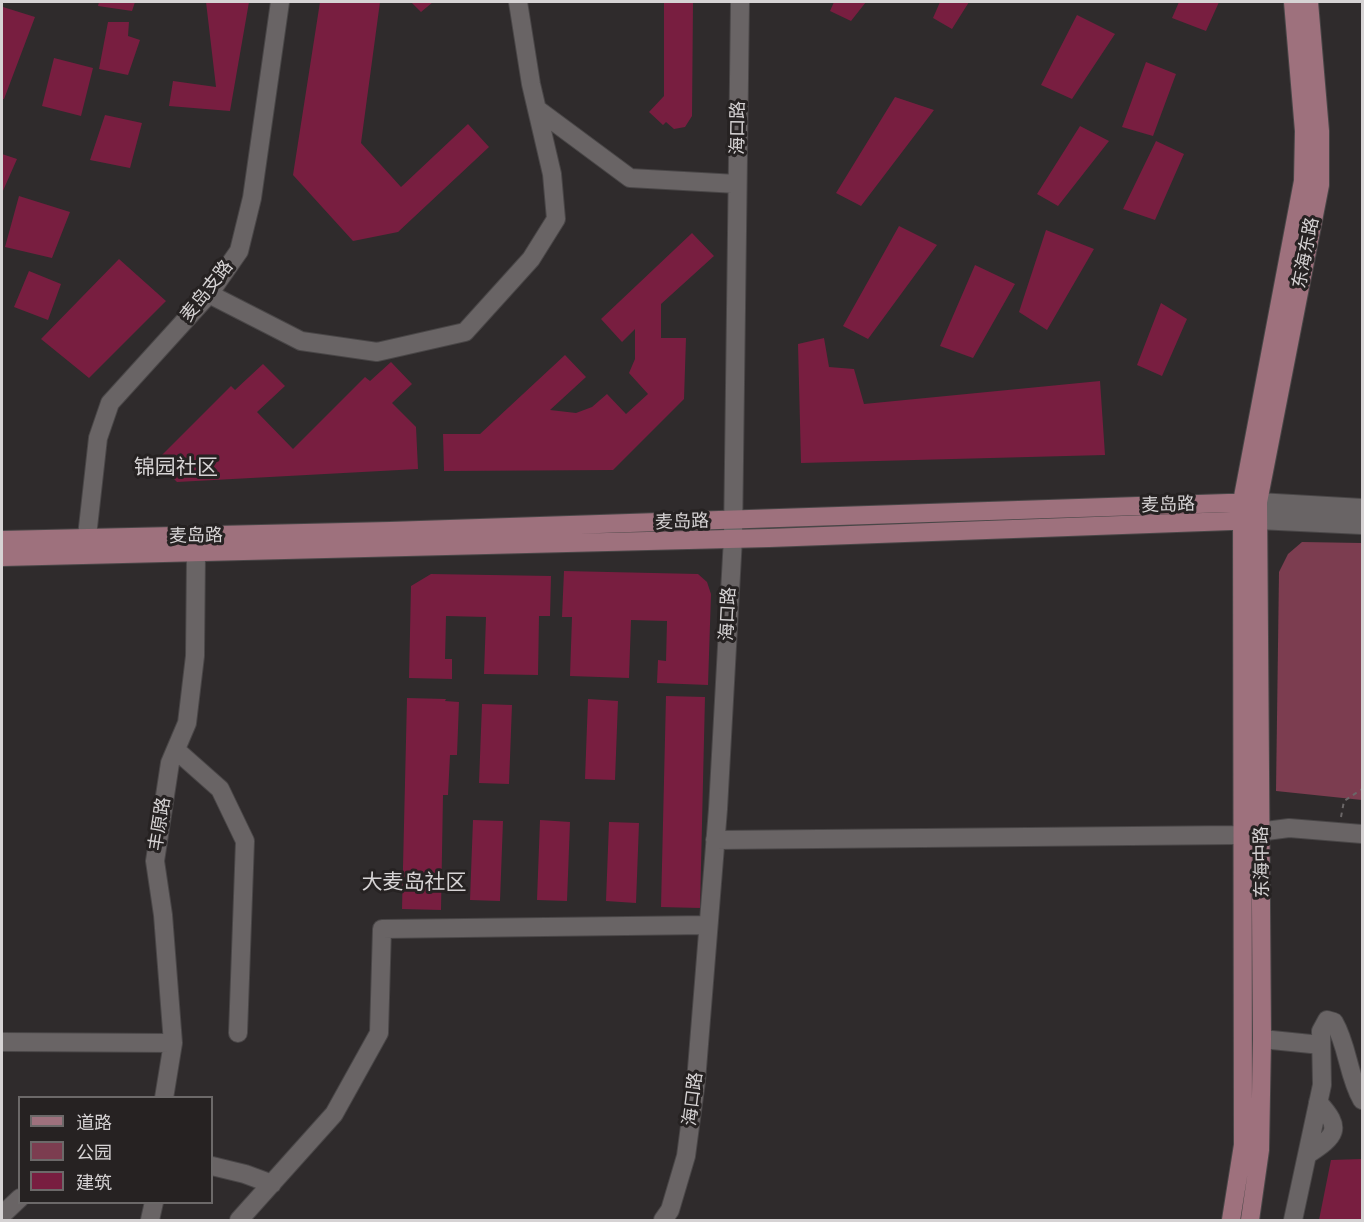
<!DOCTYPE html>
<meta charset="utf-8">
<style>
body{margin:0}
#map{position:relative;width:1364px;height:1222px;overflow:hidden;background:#2f2b2c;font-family:Inter,"Noto Sans SC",sans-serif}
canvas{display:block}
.frame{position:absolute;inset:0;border:3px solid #d6d3d4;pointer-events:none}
.legend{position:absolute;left:18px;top:1096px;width:195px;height:108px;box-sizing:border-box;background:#262222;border:2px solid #6c6969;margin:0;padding:8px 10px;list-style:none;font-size:18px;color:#d6d3d4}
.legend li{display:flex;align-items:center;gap:12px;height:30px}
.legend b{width:30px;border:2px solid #6c6969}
</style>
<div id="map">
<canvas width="1364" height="1222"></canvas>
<div class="frame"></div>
<ul class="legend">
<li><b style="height:8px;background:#9e717d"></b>道路</li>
<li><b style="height:16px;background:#7c3d50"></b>公园</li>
<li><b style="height:16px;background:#781e40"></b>建筑</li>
</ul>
</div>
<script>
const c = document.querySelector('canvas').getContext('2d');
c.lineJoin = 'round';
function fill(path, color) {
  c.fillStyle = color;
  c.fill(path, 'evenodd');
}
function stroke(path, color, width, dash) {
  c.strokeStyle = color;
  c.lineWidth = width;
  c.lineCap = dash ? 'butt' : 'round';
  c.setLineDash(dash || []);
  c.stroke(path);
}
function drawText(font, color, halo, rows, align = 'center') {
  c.font = font + ' Inter,"Noto Sans SC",sans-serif';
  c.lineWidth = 6;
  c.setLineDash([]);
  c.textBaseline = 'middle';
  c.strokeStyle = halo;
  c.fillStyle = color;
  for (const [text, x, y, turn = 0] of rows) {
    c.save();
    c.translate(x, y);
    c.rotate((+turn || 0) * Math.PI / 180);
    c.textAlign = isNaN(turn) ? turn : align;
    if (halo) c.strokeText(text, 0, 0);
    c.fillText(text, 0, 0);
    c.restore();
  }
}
fill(new Path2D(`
 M1302 542 1362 543V800L1276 791 1279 572 1288 554Z`), '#7c3d50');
fill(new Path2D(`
 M99 2H135L132 11 98 6Z
 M206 2H249L230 111 169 106 173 81 216 87Z
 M320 2H380L361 143 401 187 468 124 489 147 398 232 353 241 293 175Z
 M411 2H433L421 12Z
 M664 2H693L692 116 685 127 674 129 666 122 663 125 649 112 664 96Z
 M834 2H866L851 21 830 11Z
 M940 2H969L952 29 933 18Z
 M1179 2H1219L1206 31 1172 18Z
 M3 7 35 17 4 99H2Z
 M1077 15 1115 34 1072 99 1041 85Z
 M108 22H129L128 36 140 40 128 75 99 69Z
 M54 58 93 68 81 116 42 106Z
 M1146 62 1176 74 1153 136 1122 127Z
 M895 97 934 110 861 206 836 193Z
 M105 115 142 123 130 168 90 160Z
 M1080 126 1109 141 1058 206 1037 194Z
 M1156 141 1184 154 1155 220 1123 209Z
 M2 154 17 159 2 193Z
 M19 196 70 212 52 258 5 247Z
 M899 226 937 245 868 339 843 326Z
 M1046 230 1094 249 1047 330 1019 312Z
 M692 233 714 256 661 304V338H686L684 399 613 470 444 471 443 434H480L565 355 586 377 550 410 576 413 592 407 607 394 626 414 648 394 629 373 635 359V329L622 342 601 319Z
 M119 259 166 301 89 378 41 339Z
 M975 265 1015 284 973 358 940 346Z
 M29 271 61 284 48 320 14 307Z
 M1161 303 1187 319 1162 376 1137 365Z
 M824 338 829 367 854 369 864 404 1100 381 1105 455 801 463 798 344Z
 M391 362 412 384 392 403 416 427 418 469 177 482 156 461 231 386 235 390 263 364 285 386 257 412 293 449 365 377 370 381Z
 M564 571 698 574 707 582 711 594 708 685 657 683 658 660 666 661 667 621 631 620 629 678 570 676 572 617H562Z
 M431 574 551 576 550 616H539L538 675 484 674 486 617 446 616 445 659H452V679L409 678 411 586Z
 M666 696 705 697 700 908 661 907Z
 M407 698 446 699 445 701 459 702 457 755H450L448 795H443L441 910 402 909Z
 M588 699 618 701 615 780 585 779Z
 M482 704 512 705 509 784 479 783Z
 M473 820 503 821 500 901 470 900Z
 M540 820 570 822 567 901 537 900Z
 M609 822 639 823 636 903 606 901Z
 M1362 1159V1220H1319L1331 1160Z`), '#781e40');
const minor = new Path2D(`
 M537 109 630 178 737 184
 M209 294 301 341 377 352 465 332 531 259 556 219 552 174 531 84 518 2
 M1258 502 1362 508
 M1258 520 1362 525
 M85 554 98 438 110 403 209 294 239 251 252 198 280 2
 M176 750 220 789 245 841 238 1033
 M715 840 1235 835 1289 828 1362 834
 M1262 1039 1321 1045
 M2 1042 173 1043
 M164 1098 173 1043 163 915 155 861 170 763 187 723 195 656 196 554
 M1307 1155C1336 1136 1343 1129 1318 1102
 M212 1166 245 1174 272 1184
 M2 1215 20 1198
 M150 1220 154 1202
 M239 1220 334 1114 379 1033 382 929 708 925
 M663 1220 670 1210 686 1156 696 1081 718 809 733 538 740 2
 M1293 1220 1322 1085 1321 1031 1327 1020 1334 1022C1348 1046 1348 1076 1362 1100`);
const major = new Path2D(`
 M2 540 390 531 1258 502
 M2 557 769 538 1258 520
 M1231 1220 1243 1145 1242 502 1303 181 1304 131 1293 2
 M1250 1220 1260 1150 1262 1039 1258 502 1320 185V131L1309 2`);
stroke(minor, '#494647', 20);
stroke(major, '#494647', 20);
stroke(new Path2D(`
 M1341 817 1344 801 1362 789`), '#6a6667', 2, [4.5, 4.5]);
stroke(minor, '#696465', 18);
stroke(major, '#9e717d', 18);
drawText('18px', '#d6d3d4', '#262222', [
 ["海口路",738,128,-89],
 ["东海东路",1306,253,-79],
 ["麦岛支路",207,291,-52],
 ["麦岛路",1168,505,-2],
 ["麦岛路",682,522,-2],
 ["麦岛路",196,536,-1],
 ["海口路",728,614,-87],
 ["丰原路",160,824,-81],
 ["东海中路",1262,862,-91],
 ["海口路",693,1099,-83]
]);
drawText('21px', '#d6d3d4', '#262222', [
 ["锦园社区",176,468],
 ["大麦岛社区",414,883]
]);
</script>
